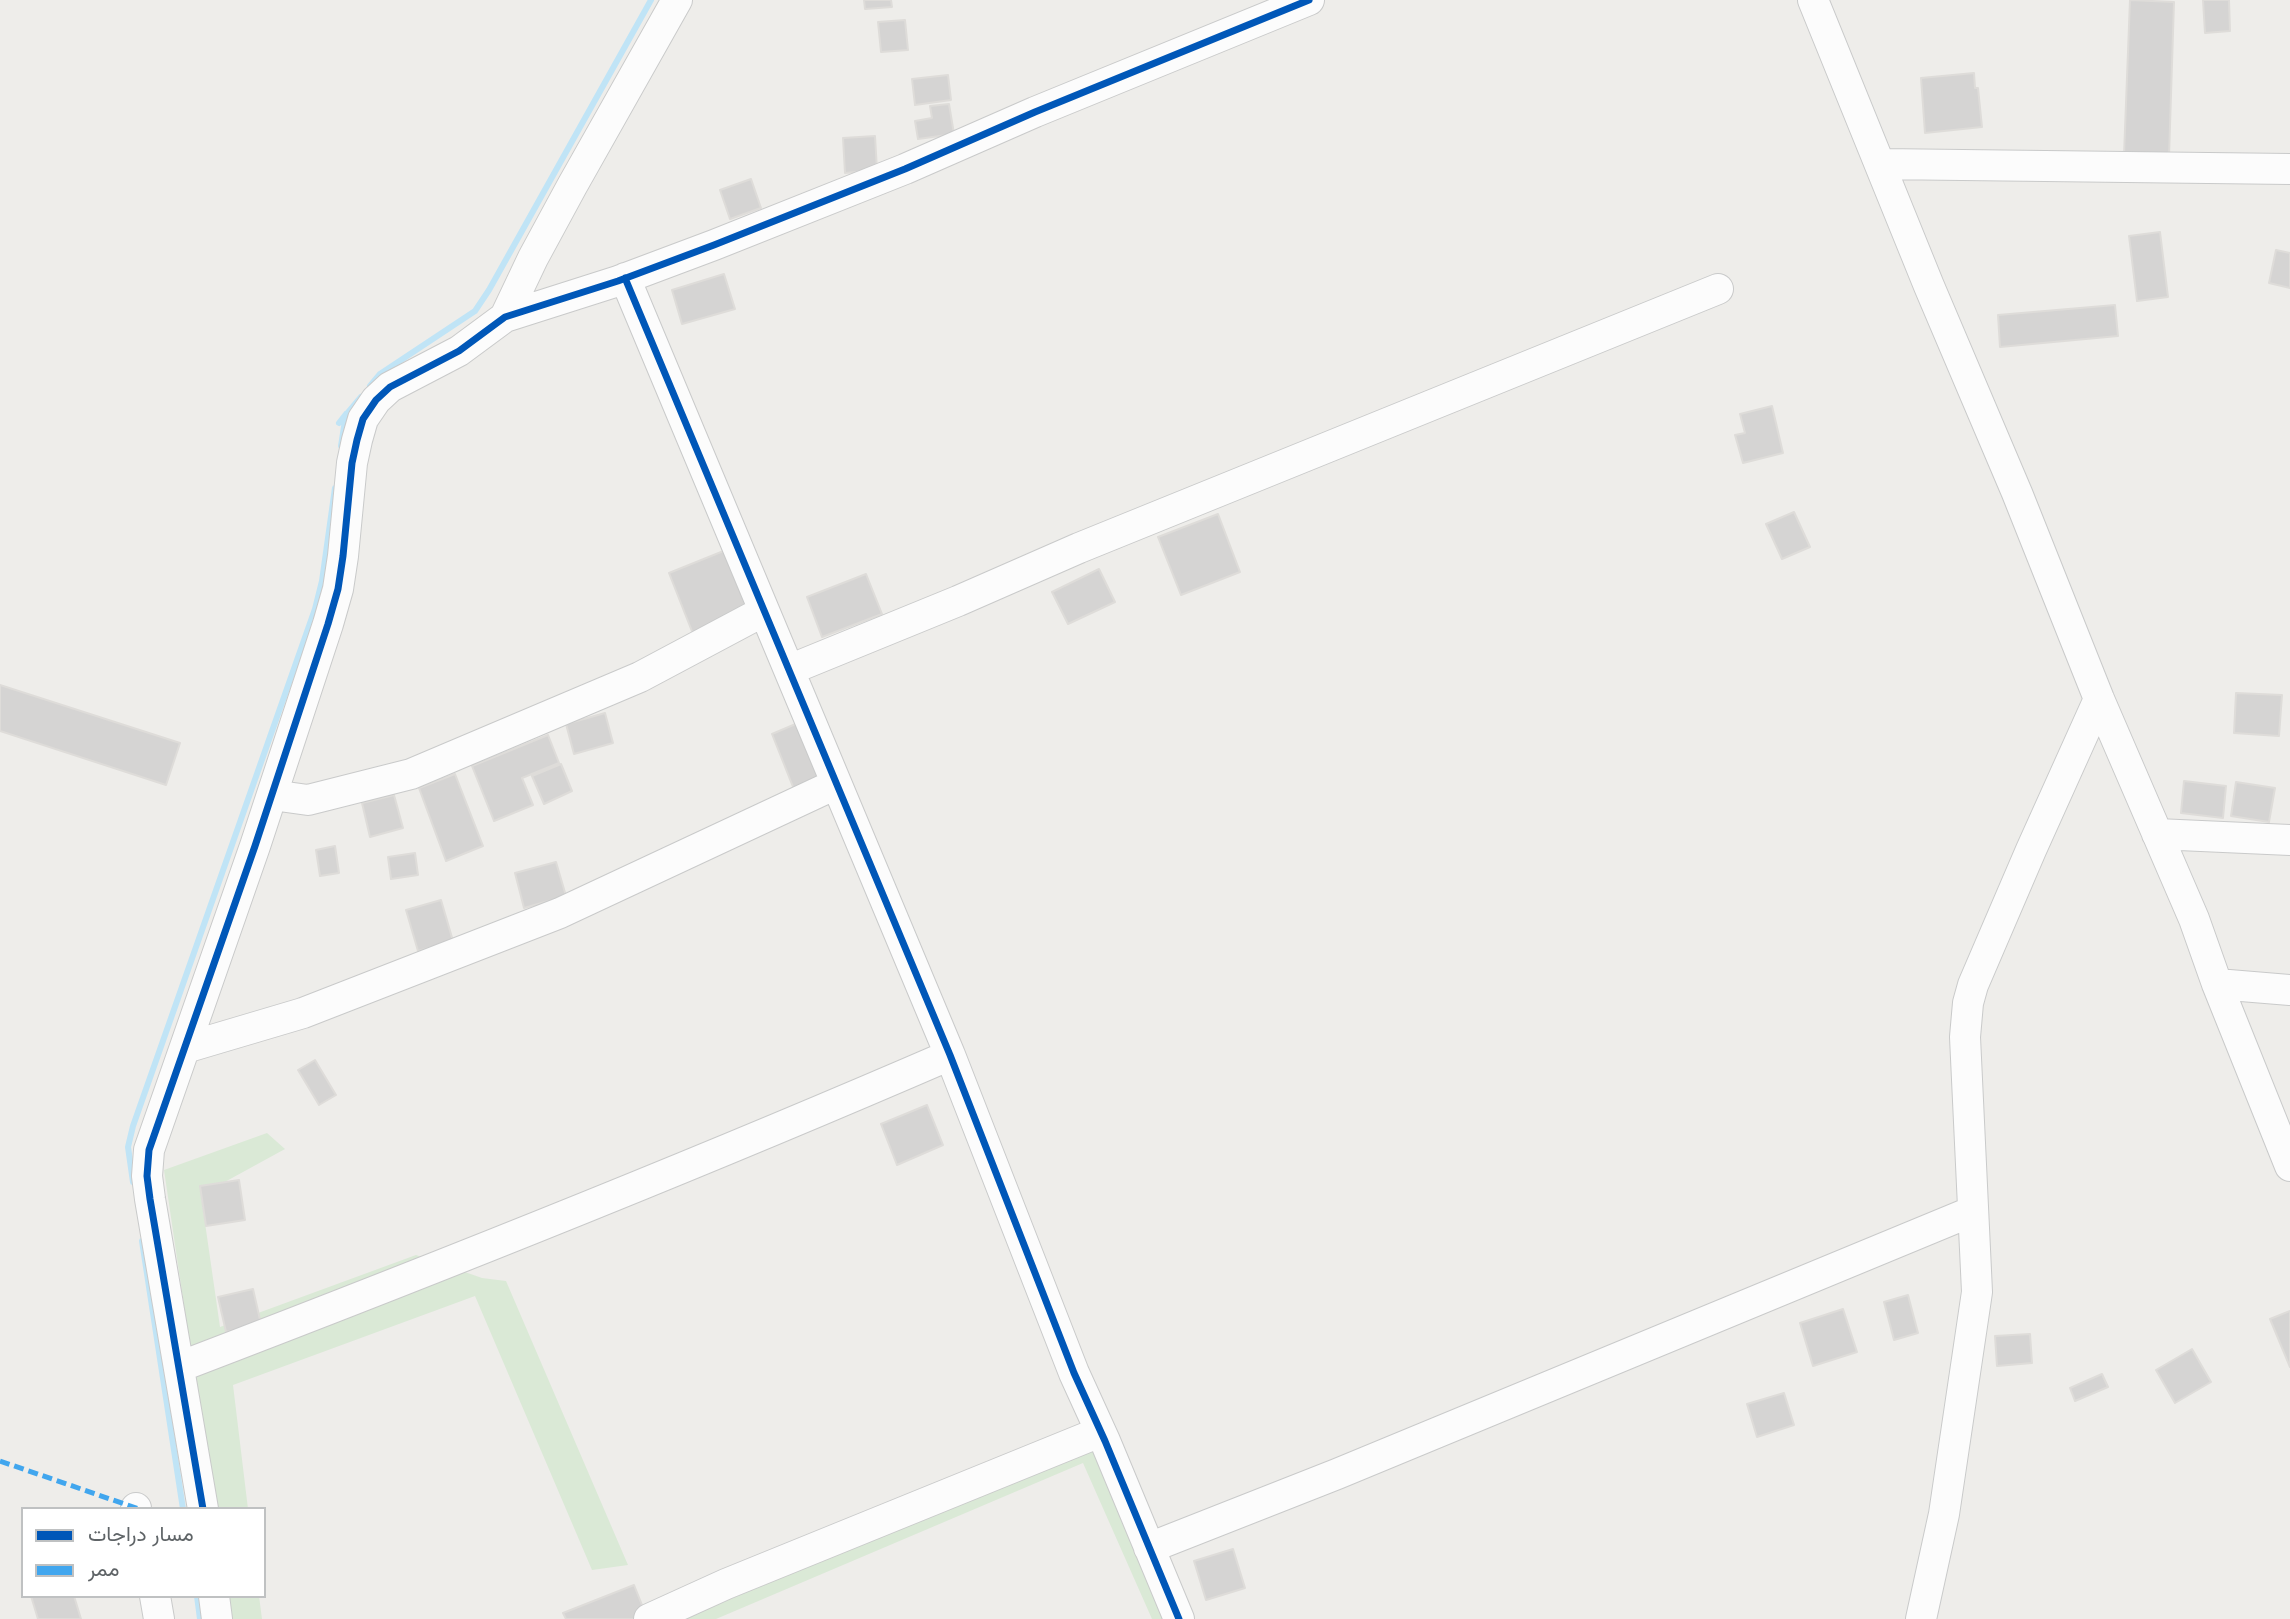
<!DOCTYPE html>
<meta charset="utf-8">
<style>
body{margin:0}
#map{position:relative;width:2290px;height:1619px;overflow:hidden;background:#eeedea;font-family:"PT Sans",Vazirmatn,sans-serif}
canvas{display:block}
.legend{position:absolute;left:21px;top:1507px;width:245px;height:91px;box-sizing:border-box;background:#fff;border:2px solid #bfc1c2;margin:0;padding:9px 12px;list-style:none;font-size:21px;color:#5f6467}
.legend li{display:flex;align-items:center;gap:14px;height:35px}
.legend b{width:35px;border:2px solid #bfc1c2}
</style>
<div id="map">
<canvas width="2290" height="1619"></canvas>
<ul class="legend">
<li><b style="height:9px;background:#0057b8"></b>مسار دراجات</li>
<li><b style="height:9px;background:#41a6ee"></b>ممر</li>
</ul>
</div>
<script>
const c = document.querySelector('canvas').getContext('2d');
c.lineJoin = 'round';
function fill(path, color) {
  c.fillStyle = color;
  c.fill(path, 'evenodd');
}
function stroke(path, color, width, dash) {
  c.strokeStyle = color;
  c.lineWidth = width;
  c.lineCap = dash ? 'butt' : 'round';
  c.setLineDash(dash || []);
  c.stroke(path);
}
fill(new Path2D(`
 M267 1133 285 1149 201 1195 220 1327 416 1255 482 1278 506 1281 628 1565 592 1570 475 1296 233 1385 248 1509H214L164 1170Z
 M1099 1436 1176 1619H1152L1083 1463 716 1619H660Z
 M227 1596H259L262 1619H231Z`), '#dae9d6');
stroke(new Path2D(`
 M370 386 380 374 475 311 489 290 651 0
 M345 416 361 397
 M339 423 346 414 341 446
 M133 1182 128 1147 133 1126 315 609 322 581 335 488
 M142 1241 183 1509
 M197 1596 200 1619`), '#c0e4f6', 6);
const building = new Path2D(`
 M864 0H891L892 7 865 9Z
 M2130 0 2174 2 2169 157 2124 155Z
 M2203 0H2229L2230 31 2205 33Z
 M905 20 908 50 881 52 878 22Z
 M1974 73 1975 88H1978L1982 127 1925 133 1921 78Z
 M948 75 951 100 915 105 912 79Z
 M949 104 954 134 918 139 915 121 932 118 930 106Z
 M875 136 877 170 845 173 843 138Z
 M751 179 761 208 730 219 720 190Z
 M2160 232 2168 297 2137 301 2129 236Z
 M2276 250 2290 253V288L2269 283Z
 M724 274 735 309 682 324 672 290Z
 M2115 305 2118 336 2000 347 1998 315Z
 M1772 406 1783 453 1743 463 1735 435 1745 433 1740 414Z
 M1794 512 1810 547 1782 559 1766 524Z
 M1218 514 1240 572 1181 595 1158 537Z
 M731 548 755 608 695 639 669 573Z
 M1099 569 1115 602 1068 624 1052 592Z
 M866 574 882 614 822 637 807 597Z
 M0 685 180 743 166 785 0 731Z
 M2236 693 2282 695 2279 736 2234 733Z
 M605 713 613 743 574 754 566 724Z
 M805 720 830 783 797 797 772 734Z
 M548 735 559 763 522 778 533 805 494 821 472 766Z
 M561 764 572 791 544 804 532 776Z
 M455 774 483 846 446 861 419 788Z
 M2184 781 2226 786 2223 818 2181 813Z
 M2236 782 2275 788 2269 822 2231 816Z
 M394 795 403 828 370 837 362 803Z
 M335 846 339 873 320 876 316 850Z
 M415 853 418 875 391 879 388 857Z
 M556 862 566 896 524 908 515 873Z
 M441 900 453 941 418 951 406 910Z
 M315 1060 336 1095 319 1105 298 1070Z
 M927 1105 943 1145 897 1165 881 1124Z
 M239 1180 245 1220 206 1226 200 1186Z
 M253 1289 261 1324 226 1332 218 1297Z
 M1908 1295 1918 1333 1894 1340 1884 1302Z
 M1843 1309 1857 1352 1813 1366 1800 1323Z
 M2290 1311V1367L2270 1319Z
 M2030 1334 2032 1363 1997 1366 1995 1336Z
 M2192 1349 2211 1382 2175 1403 2156 1370Z
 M2102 1374 2108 1387 2075 1401 2070 1388Z
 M1784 1393 1794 1425 1757 1437 1747 1404Z
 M1233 1549 1245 1588 1206 1600 1194 1561Z
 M634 1585 646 1615 637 1619H566L563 1613Z
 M31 1596H74L81 1619H38Z`);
fill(building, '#d5d4d3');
stroke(building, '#dedcd9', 2);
const minor = new Path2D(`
 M1813 0 1929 286 2017 493 2099 699 2194 919 2217 984 2290 1166
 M1881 164 2290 169
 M625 278 950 1055 1074 1373 1105 1441 1179 1619
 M505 317 533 258 572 186 677 0
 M789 670 958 601 1079 548 1718 289
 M272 795 308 800 411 774 640 677 764 611
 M2157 834 2290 840
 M2217 984 2290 990
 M185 1048 303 1013 560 913 836 784
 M179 1367C438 1268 696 1165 950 1055
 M136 1508V1509
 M203 1509 150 1199 147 1176 149 1150 255 846 328 624 338 589 343 556 352 463 357 440 363 419 376 400 390 387 459 351 505 317 618 281 714 245 905 169 1035 112 1309 0
 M1149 1548 1337 1474 1973 1211
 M155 1596 159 1619
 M214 1596 217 1619
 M649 1619 726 1584 1100 1432
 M1921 1619 1944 1514 1977 1292 1965 1037 1968 1003 1973 985 2031 850 2099 699`);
stroke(minor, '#c9caca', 32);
stroke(minor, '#fcfcfc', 30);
stroke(new Path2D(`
 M0 1461 139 1509`), '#41a6ee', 5, [10, 5]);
stroke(new Path2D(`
 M625 278 950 1055 1074 1373 1105 1441 1179 1619
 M203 1509 150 1199 147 1176 149 1150 255 846 328 624 338 589 343 556 352 463 357 440 363 419 376 400 390 387 459 351 505 317 618 281 714 245 905 169 1035 112 1309 0`), '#0057b8', 7);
</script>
